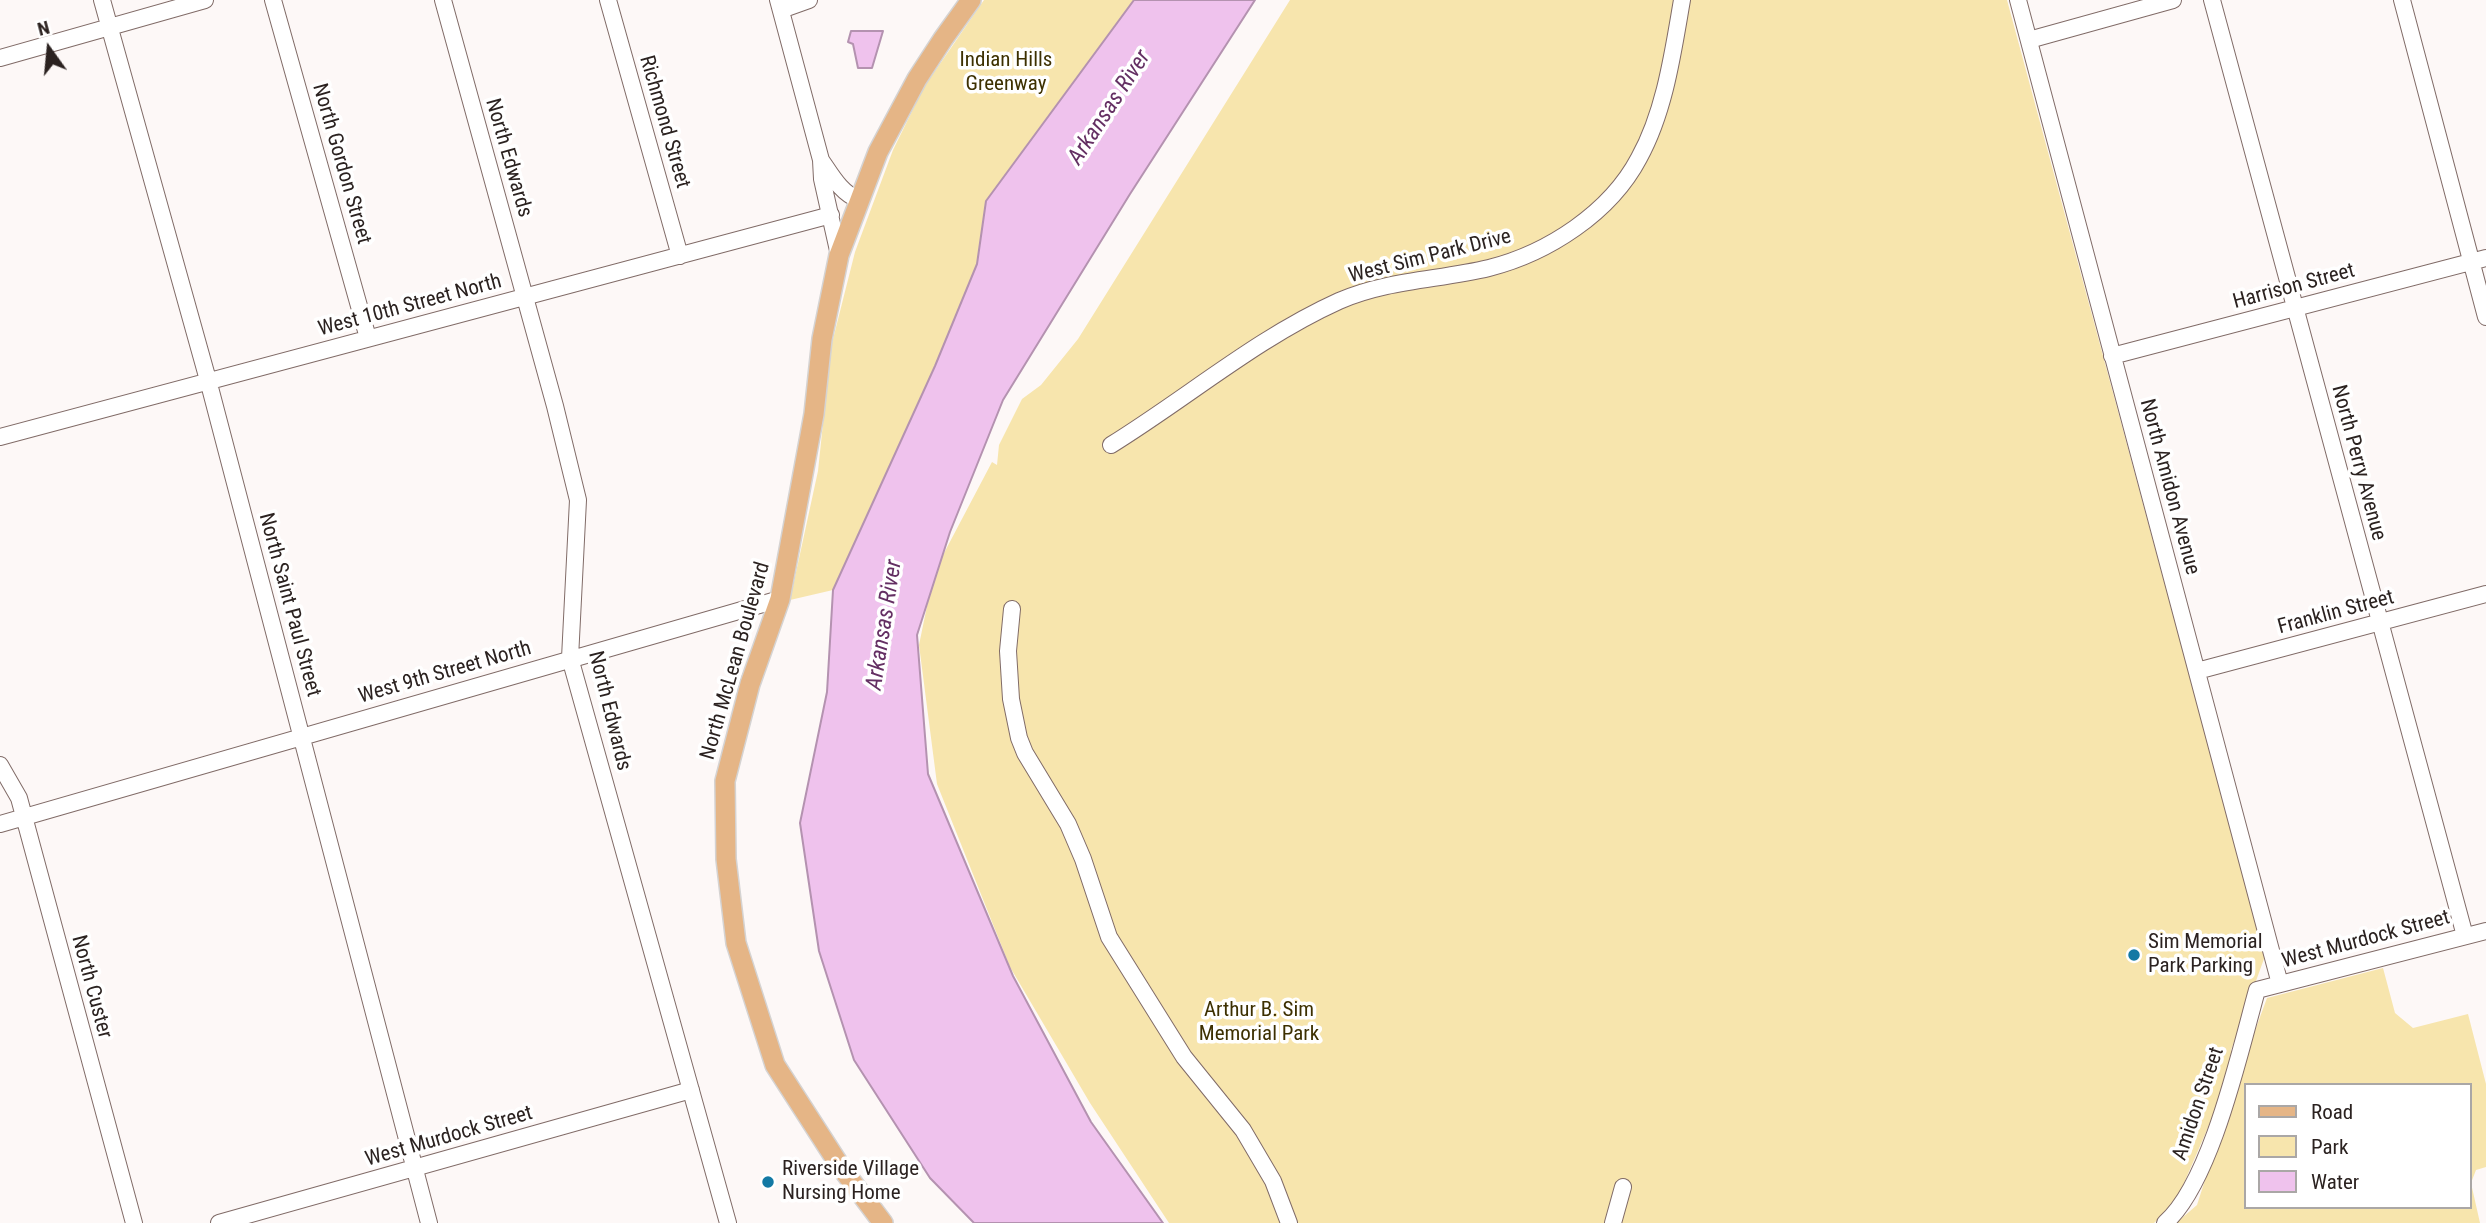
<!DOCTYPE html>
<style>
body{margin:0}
#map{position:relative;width:2486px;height:1223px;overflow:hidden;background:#fdf8f7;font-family:"Roboto Condensed",sans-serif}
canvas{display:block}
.legend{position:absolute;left:2244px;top:1083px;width:228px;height:126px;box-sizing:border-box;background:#fff;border:2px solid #aaa7a6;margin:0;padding:9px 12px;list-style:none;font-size:21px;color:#2b2220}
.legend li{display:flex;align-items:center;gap:14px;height:35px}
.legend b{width:35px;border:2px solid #aaa7a6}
.north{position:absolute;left:14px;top:14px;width:70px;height:70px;-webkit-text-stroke:5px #fff;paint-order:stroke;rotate:345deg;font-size:19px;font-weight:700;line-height:28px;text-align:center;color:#2b2220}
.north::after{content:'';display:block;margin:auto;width:24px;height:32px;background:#2b2220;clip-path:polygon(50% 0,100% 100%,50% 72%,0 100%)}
</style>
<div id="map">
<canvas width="2486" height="1223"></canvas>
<ul class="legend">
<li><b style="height:9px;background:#e5b586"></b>Road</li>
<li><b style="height:19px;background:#f7e5ad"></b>Park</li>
<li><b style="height:19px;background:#efc2ed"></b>Water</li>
</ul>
<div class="north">N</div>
</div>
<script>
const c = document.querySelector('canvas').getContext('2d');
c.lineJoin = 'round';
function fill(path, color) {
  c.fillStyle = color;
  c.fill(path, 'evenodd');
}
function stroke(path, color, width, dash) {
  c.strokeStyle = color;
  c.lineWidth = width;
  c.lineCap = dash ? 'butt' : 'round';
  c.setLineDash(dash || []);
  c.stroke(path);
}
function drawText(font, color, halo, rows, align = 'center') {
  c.font = font + ' "Roboto Condensed",sans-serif';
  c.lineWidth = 7;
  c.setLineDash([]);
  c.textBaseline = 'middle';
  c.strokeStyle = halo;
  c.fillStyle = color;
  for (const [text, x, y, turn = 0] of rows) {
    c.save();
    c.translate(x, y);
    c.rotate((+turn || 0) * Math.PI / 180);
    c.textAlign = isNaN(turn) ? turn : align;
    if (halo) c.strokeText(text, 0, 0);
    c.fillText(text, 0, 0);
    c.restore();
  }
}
fill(new Path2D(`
 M984 0H1134L986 201 977 264 935 366 833 590 790 600 818 471 831 347 855 252 893 150 924 87Z
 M1290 0H2007L2265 956 2231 1050 2238 1058 2175 1204 2154 1223H1169L1090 1103 1010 967 937 784 919 645 934 572 992 462 997 465 999 445 1022 399 1041 385 1078 339Z
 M2383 968 2395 1013 2413 1028 2468 1014 2486 1084V1167L2476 1170 2471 1183 2480 1223H2176L2197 1205 2239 1074 2267 998ZM2246 1085H2470V1207H2246Z`), '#f7e5ad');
const water = new Path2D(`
 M1134 0H1255L1130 194 1003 400 950 532 917 635 928 774 1013 976 1091 1122 1163 1223H974L930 1178 854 1060 819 951 800 823 827 692 833 590 935 366 977 264 986 201Z
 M851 31H883L872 68H858L853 44 848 42Z`);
fill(water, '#efc2ed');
stroke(water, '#b492b0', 2);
const minor = new Path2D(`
 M102 0 208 380 429 1223
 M273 0 368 338
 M443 0 555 406 578 500 570 658 728 1223
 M608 0 680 256
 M778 0 821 160 822 179 839 255
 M2018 0 2280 984
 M2212 0 2465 936
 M2402 0 2486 317
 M781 10 809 0
 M2029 40 2173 0
 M0 58 205 0
 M821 160C832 176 841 193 859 200
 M2112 356 2486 258
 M0 437 831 215
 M1111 445C1187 398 1257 338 1339 301 1387 280 1439 280 1489 268 1548 253 1610 213 1639 158 1665 111 1673 52 1682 0
 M1012 609 1008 651 1011 699 1019 738 1025 753 1068 824 1083 859 1109 937 1184 1057 1243 1130 1273 1181 1289 1223
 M2197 671 2486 594
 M0 765 19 798 134 1223
 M0 824 780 599
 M219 1223 691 1090
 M1613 1223 1623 1187
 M2165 1223C2211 1183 2240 1051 2257 990L2486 931`);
const major = new Path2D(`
 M883 1223 840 1166 775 1065 736 943 726 859 725 781 750 684 780 599 814 414 822 339 839 255 878 152 917 79 943 39 971 0`);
stroke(minor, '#806b67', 18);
stroke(major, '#d5d3d2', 22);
stroke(minor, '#fff', 16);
stroke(major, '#e5b586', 19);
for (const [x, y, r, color] of [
 [2134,955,7,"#1379a4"],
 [768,1182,7,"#1379a4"]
]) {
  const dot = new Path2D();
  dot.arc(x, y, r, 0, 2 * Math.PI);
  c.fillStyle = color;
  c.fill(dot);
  stroke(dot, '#fff', 2.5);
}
drawText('21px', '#3d3001', '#fff', [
 ["Indian Hills",1006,61],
 ["Greenway",1006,85],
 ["Arthur B. Sim",1259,1011],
 ["Memorial Park",1259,1035]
]);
drawText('21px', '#2b2220', '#fff', [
 ["Richmond Street",664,122,74],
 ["North Edwards",508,158,74],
 ["North Gordon Street",341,164,74],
 ["West Sim Park Drive",1430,257,-14],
 ["Harrison Street",2294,287,-15],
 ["West 10th Street North",410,306,-15],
 ["North Perry Avenue",2358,463,75],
 ["North Amidon Avenue",2169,487,75],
 ["North Saint Paul Street",289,605,75],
 ["Franklin Street",2336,613,-15],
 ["North McLean Boulevard",736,661,-74],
 ["West 9th Street North",445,673,-16],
 ["North Edwards",609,711,76],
 ["West Murdock Street",2366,940,-15],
 ["North Custer",91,987,75],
 ["Amidon Street",2199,1104,-71],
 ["West Murdock Street",449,1137,-16]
]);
drawText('21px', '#2b2220', '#fff', [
 ["Sim Memorial",2148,943],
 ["Park Parking",2148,967],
 ["Riverside Village",782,1170],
 ["Nursing Home",782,1194]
], 'left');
drawText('italic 23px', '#642f63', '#fff', [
 ["Arkansas River",1110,108,-57],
 ["Arkansas River",885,625,-81]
]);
</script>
